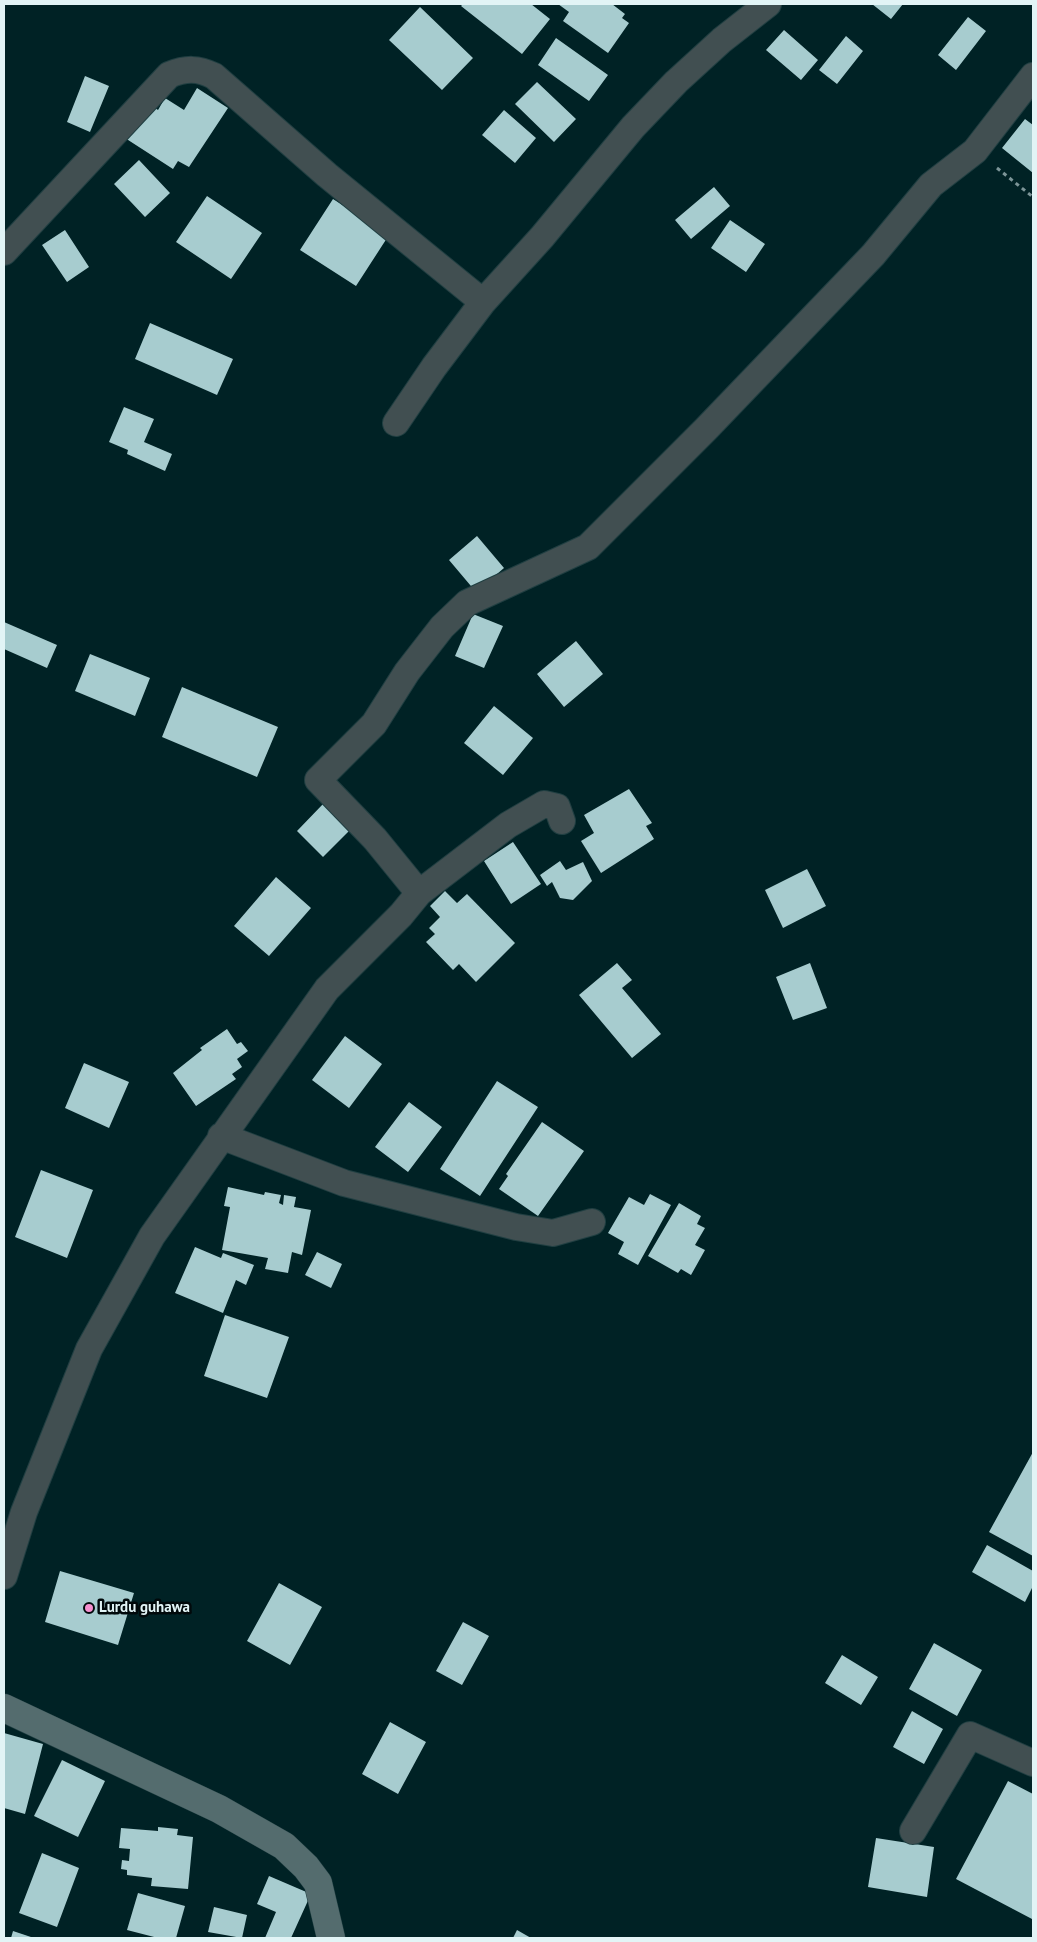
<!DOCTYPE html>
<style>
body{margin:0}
#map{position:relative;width:1037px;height:1942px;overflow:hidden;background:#002225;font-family:"PT Sans",sans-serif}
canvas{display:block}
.frame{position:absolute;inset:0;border:5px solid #e2f4f6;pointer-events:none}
</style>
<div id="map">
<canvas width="1037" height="1942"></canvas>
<div class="frame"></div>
</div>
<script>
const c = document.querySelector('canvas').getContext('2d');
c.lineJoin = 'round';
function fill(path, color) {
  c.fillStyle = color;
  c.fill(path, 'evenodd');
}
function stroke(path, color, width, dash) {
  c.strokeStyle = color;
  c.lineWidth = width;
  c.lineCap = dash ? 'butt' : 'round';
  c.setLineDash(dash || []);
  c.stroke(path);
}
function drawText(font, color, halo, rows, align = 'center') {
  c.font = font + ' "PT Sans",sans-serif';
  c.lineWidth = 5;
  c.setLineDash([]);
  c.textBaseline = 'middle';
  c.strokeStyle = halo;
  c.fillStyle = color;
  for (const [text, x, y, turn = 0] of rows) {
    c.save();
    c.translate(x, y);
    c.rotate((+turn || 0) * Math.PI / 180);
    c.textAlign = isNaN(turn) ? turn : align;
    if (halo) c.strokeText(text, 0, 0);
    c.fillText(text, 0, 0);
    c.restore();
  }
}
fill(new Path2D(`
 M463 4H531L550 19 522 54 461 6Z
 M558 4H612L625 14 622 18 629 23 608 53 563 21 569 12Z
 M872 4H903L891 19Z
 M420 7 473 58 442 90 389 40Z
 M968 17 986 31 956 70 938 55Z
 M784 30 818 60 801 80 766 50Z
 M846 36 863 51 837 84 819 70Z
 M556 38 608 75 589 101 538 65Z
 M85 76 109 86 90 132 67 122Z
 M537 82 576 119 554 142 515 104Z
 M197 88 228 108 189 167 178 161 173 169 125 138 148 103 158 110 165 98 184 110Z
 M504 110 536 138 515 163 482 135Z
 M1025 119 1033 125V173L1002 148Z
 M139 160 170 193 145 217 114 184Z
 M714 187 730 206 691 239 675 220Z
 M207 196 262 233 231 279 176 242Z
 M333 199 389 235 356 286 300 250Z
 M730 220 765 244 746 272 711 248Z
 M65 230 89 267 67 282 42 245Z
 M150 323 233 359 217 395 135 359Z
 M124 407 154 419 144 442 172 454 165 471 127 454 128 450 109 442Z
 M477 536 504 568 476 592 449 560Z
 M473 614 503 626 484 668 455 656Z
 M4 622 57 645 47 668 4 649Z
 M576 641 603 674 564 707 537 674Z
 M90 654 150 678 135 716 75 691Z
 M182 687 278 727 257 777 162 737Z
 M494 706 533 738 503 775 464 743Z
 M629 789 652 823 646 826 654 839 601 873 581 841 594 833 584 815Z
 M323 804 350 830 323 857 297 831Z
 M513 842 541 884 511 904 484 861Z
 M560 861 566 870 583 862 592 881 573 900 560 898 552 882 547 886 540 875Z
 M807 869 826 906 783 928 765 890Z
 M276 877 311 908 269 956 234 926Z
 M445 891 457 903 467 894 515 943 476 982 459 964 453 970 426 942 435 934 429 928 440 917 430 906Z
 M617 963 632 980 622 988 661 1034 632 1058 579 995Z
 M810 963 827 1008 793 1020 776 977Z
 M227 1029 237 1044 241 1042 248 1051 237 1059 242 1067 232 1074 236 1079 196 1106 173 1073 202 1050 200 1048Z
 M345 1036 382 1064 349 1108 312 1080Z
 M84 1063 129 1082 109 1128 65 1108Z
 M497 1081 538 1107 480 1196 440 1169Z
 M409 1102 442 1127 408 1172 375 1147Z
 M542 1122 584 1151 538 1216 499 1189 508 1176 506 1174Z
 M41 1170 93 1190 67 1258 15 1237Z
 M228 1187 264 1195 265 1192 281 1195 279 1203 283 1205 284 1195 296 1197 294 1207 311 1210 302 1255 292 1252 288 1273 265 1269 268 1258 222 1250 230 1207 224 1206Z
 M650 1194 671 1205 638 1265 618 1254 624 1242 608 1233 629 1197 644 1205Z
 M679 1203 701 1216 697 1224 705 1228 695 1245 705 1250 691 1275 681 1269 678 1273 648 1256Z
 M195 1247 221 1258 223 1253 254 1265 246 1285 236 1280 223 1313 175 1293Z
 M317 1252 342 1264 331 1288 305 1275Z
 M225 1315 289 1337 267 1398 204 1376Z
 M1033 1452V1556L989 1532Z
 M987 1545 1033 1571V1586L1025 1602 972 1572Z
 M60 1571 134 1593 118 1645 45 1622Z
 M279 1583 322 1607 290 1665 247 1641Z
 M463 1622 489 1636 462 1685 436 1671Z
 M934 1643 982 1670 957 1716 909 1689Z
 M842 1655 878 1677 861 1705 825 1683Z
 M912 1711 943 1729 924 1764 893 1747Z
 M390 1722 426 1742 398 1794 362 1774Z
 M4 1733 43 1744 25 1814 4 1808Z
 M62 1760 105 1781 78 1837 34 1816Z
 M1008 1781 1033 1794 1032 1919 956 1879Z
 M158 1827 178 1829 177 1835 193 1837 188 1889 151 1886 152 1878 127 1875V1870L121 1869 122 1860 129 1861 130 1849 119 1848 121 1828 158 1831Z
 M876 1838 934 1847 927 1897 868 1887Z
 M42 1853 79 1868 57 1927 19 1913Z
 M269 1876 311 1894 291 1938H265L276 1912 257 1904Z
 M138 1893 185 1906 176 1938H158L127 1930Z
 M214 1907 247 1915 242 1938 208 1932Z
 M517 1930 531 1938H513Z
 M13 1931 34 1938H11Z`), '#a7cccf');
const street = new Path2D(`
 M4 252 169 75C186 68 198 68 214 76L327 175 483 302
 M396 423 434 367 483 302 542 237 633 127 676 82 722 40 768 4
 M419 893 508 825 544 804 557 807 562 821
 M221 1136 344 1183 516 1227 553 1233 592 1222
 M4 1576 24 1512 89 1349 152 1236 327 989 401 915 419 893 375 839 318 780 374 724 407 672 442 627 467 603 588 547 706 429 873 255 931 185 975 151 1033 76
 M913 1831 970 1735 1033 1763`);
const secondary = new Path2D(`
 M4 1708 219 1809 284 1846 306 1867 318 1883 331 1938`);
stroke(street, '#203f42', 28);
stroke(secondary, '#203f42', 29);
stroke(new Path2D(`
 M997 168 1033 197`), '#7c9598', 3, [4, 4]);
stroke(street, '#414f51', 26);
stroke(secondary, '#546c6e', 28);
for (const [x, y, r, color] of [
 [89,1608,5,"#f690cf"]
]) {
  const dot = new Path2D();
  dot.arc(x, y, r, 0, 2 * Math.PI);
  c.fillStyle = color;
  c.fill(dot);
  stroke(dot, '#01090b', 2);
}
drawText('bold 15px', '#e2f4f6', '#01090b', [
 ["Lurdu guhawa",99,1608]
], 'left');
</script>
